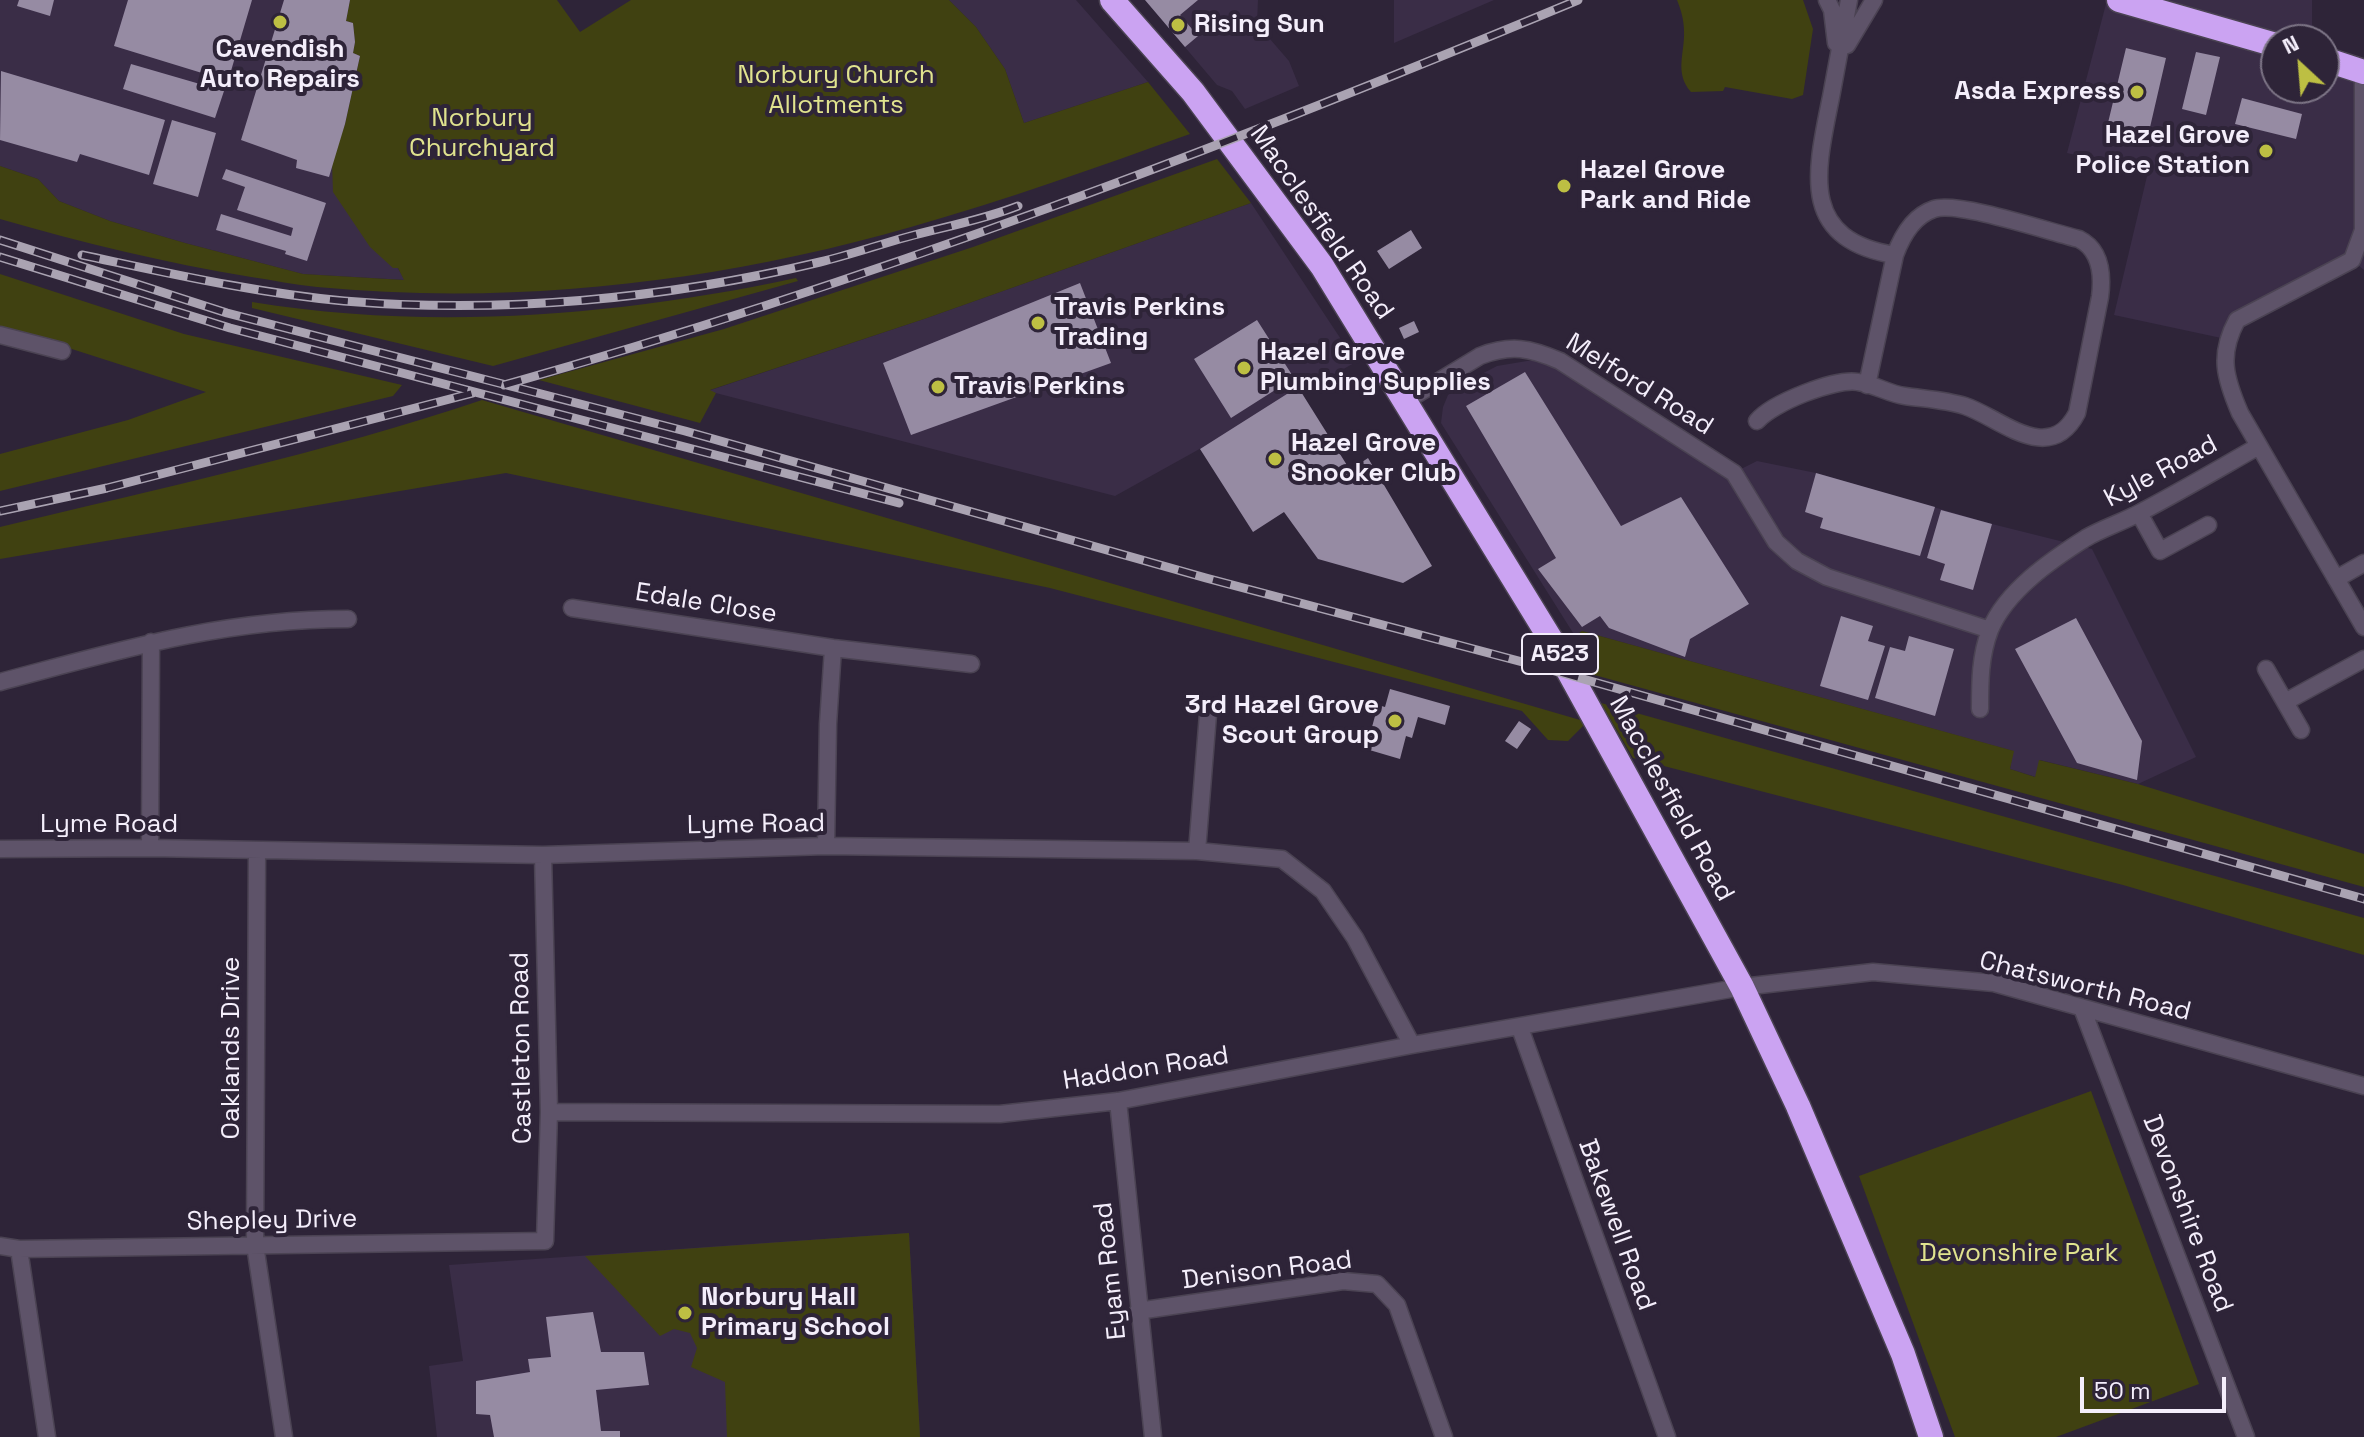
<!DOCTYPE html>
<style>
body{margin:0}
#map{position:relative;width:2364px;height:1437px;overflow:hidden;background:#2e2438;font-family:"Space Grotesk",sans-serif}
canvas{display:block}
.north{position:absolute;left:2260px;top:24px;width:80px;height:80px;box-sizing:border-box;background:#2e2438;border:2px solid #7d7586;border-radius:50%;rotate:334deg;font-size:22px;font-weight:700;line-height:32px;text-align:center;color:#f4eefb}
.north::after{content:'';display:block;margin:auto;width:28px;height:36px;background:#bdbf43;clip-path:polygon(50% 0,100% 100%,50% 72%,0 100%)}
.scale{position:absolute;left:2080px;top:1377px;width:146px;height:36px;box-sizing:border-box;border:4px solid #f4eefb;border-top:0;padding-left:10px;font-size:24px;line-height:28px;white-space:nowrap;color:#f4eefb;-webkit-text-stroke:6px #2e2438;paint-order:stroke}
</style>
<div id="map">
<canvas width="2364" height="1437"></canvas>
<div class="north">N</div>
<div class="scale">50 m</div>
</div>
<script>
const c = document.querySelector('canvas').getContext('2d');
c.lineJoin = 'round';
function fill(path, color) {
  c.fillStyle = color;
  c.fill(path, 'evenodd');
}
function stroke(path, color, width, dash) {
  c.strokeStyle = color;
  c.lineWidth = width;
  c.lineCap = dash ? 'butt' : 'round';
  c.setLineDash(dash || []);
  c.stroke(path);
}
function drawText(font, color, halo, rows, align = 'center') {
  c.font = font + ' "Space Grotesk",sans-serif';
  c.lineWidth = 8;
  c.setLineDash([]);
  c.textBaseline = 'middle';
  c.strokeStyle = halo;
  c.fillStyle = color;
  for (const [text, x, y, turn = 0] of rows) {
    c.save();
    c.translate(x, y);
    c.rotate((+turn || 0) * Math.PI / 180);
    c.textAlign = isNaN(turn) ? turn : align;
    if (halo) c.strokeText(text, 0, 0);
    c.fillText(text, 0, 0);
    c.restore();
  }
}
fill(new Path2D(`
 M0 0H350L347 21 353 23 360 56 345 124 332 162 405 280 303 274 185 243 110 221 59 201 38 179 0 166Z
 M949 0H1076L1148 82 1024 123 1005 69 976 27Z
 M1145 0H1258L1257 24 1289 61 1299 86 1245 109 1232 91 1217 85Z
 M1394 0H1494L1394 43Z
 M2107 0H2312V40H2276V88H2324V59L2364 72V270L2352 260 2259 307 2226 339 2114 315 2148 172 2067 153Z
 M1251 203 1356 362 1115 496 708 391 927 318Z
 M1527 361H1560L1733 473 1757 461 1816 473 1992 524 2092 549 2196 757 2138 784 2040 760 2036 777 2010 769 2013 751 1582 631 1575 636 1441 423 1443 407 1448 395 1470 380 1497 366Z
 M909 1233 920 1437H437L429 1366 463 1361 449 1265Z`), '#3a2d47');
fill(new Path2D(`
 M350 0H557L580 32 631 0H949L976 27 1005 69 1024 123 1148 82 1190 134C1098 167 1006 200 911 227 719 282 517 306 317 287 295 285 273 280 251 277 166 263 83 243 0 219V166L38 179 59 201 110 221 185 243 303 274 404 280 398 268H393L370 247 333 192 332 162 345 124 360 56 353 53 355 42 353 23 346 21Z
 M1677 0H1803L1813 29 1803 95 1792 99 1725 87 1723 91 1691 92C1674 73 1685 53 1684 31 1684 20 1681 10 1677 0Z
 M1217 159 1251 203 927 318 710 390 716 393 700 423 539 380 724 329 973 247Z
 M0 274 184 334 402 385 393 396 0 491V454L128 420 206 392 0 326Z
 M796 278 798 281 493 366 252 308V302C431 331 619 316 796 278Z
 M482 400 1587 722 1568 741 1548 740 1522 711 1050 588 506 473 0 559V527C161 488 325 453 482 400Z
 M1582 631 2014 751 2010 769 2035 777 2039 760 2138 784 2364 854V887L1540 660Z
 M1601 703 2364 918V955L2123 885 1633 758Z
 M2091 1091 2199 1384 2056 1437H1955L1859 1176Z
 M909 1233 920 1437H727L725 1382 691 1367 697 1348 690 1333 674 1329 660 1336 585 1256Z`), '#404111');
fill(new Path2D(`
 M19 0H54L50 16 17 6Z
 M128 0H252L228 81 114 46Z
 M284 0H350L346 21 353 23 355 42 353 53 360 56 345 124 329 177 296 168 297 160 241 140Z
 M1145 0H1198L1180 15 1198 36 1185 47Z
 M2126 48 2166 58 2148 136 2107 127Z
 M2196 52 2220 57 2206 115 2182 109Z
 M131 64 224 91 215 118 123 89Z
 M1 71 165 120 149 175 80 154 77 162 0 140Z
 M2242 98 2302 114 2296 139 2235 124Z
 M172 120 216 133 198 197 153 184Z
 M226 169 326 203 307 261 285 254 286 251 216 230 221 214 291 236 293 228 237 210 245 187 222 179Z
 M1411 230 1422 248 1389 269 1377 251Z
 M1080 283 1111 363 911 435 883 363Z
 M1257 320 1294 378 1231 418 1194 359Z
 M1414 321 1419 332 1404 339 1399 328Z
 M1525 372 1621 526 1681 497 1749 604 1690 639 1685 657 1609 628 1600 616 1582 627 1538 569 1556 558 1466 406Z
 M1298 387 1350 470 1368 458 1432 566 1403 583 1318 559 1284 512 1253 532 1200 449Z
 M1816 473 1935 507 1920 556 1820 528 1823 518 1805 512Z
 M1941 510 1992 524 1973 590 1940 580 1945 564 1927 558Z
 M1841 616 1873 626 1868 641 1885 646 1868 700 1820 686Z
 M2076 618 2142 741 2137 780 2077 763 2015 649Z
 M1909 636 1954 649 1935 716 1875 698 1890 647 1905 651Z
 M1390 689 1450 706 1445 725 1418 717 1412 738 1406 736 1400 759 1366 749 1378 705 1385 707Z
 M1519 721 1531 729 1517 749 1505 741Z
 M593 1312 601 1352H644L649 1385 596 1390 601 1431H620V1437H494L490 1415 476 1414V1381L530 1372 528 1359 551 1357 546 1317Z`), '#968ba3');
const street = new Path2D(`
 M1827 0 1832 10 1836 43
 M1849 0C1843 32 1837 65 1831 97 1816 171 1798 240 1895 255
 M1847 45 1874 0
 M2363 72V230L2352 260 2237 320C2218 355 2225 378 2240 413L2364 627
 M0 335 62 351
 M1406 401 1480 356C1511 344 1530 348 1560 361L1734 473 1776 542 1797 561 1827 577 1990 630
 M1757 421C1772 403 1835 378 1858 382 1874 384 1889 394 1905 396 1926 399 1946 400 1965 406 1999 417 2049 467 2077 413L2100 297C2103 274 2101 250 2079 239 2050 232 1958 201 1934 209 1913 216 1902 236 1895 255L1867 385
 M2139 513 2160 551 2208 525
 M2336 579 2364 563
 M572 608 833 648 971 664
 M2266 669 2301 730
 M0 682C120 650 223 619 348 619
 M2285 702 2364 659
 M1980 709C1980 682 1980 656 1990 630 2006 591 2051 560 2086 538 2103 528 2123 522 2141 512 2181 491 2220 468 2259 446
 M826 846 828 724 833 648
 M150 848 151 642
 M0 849 150 848 543 855 826 846 1197 851 1282 859 1323 891 1355 938 1412 1045
 M1197 851 1208 714
 M257 852 255 1245 284 1437
 M2082 1008 2246 1437
 M1520 1028 1667 1437
 M1118 1101 1153 1437
 M549 1112 1000 1114 1118 1101 1412 1045 1742 987 1873 972 1994 983 2364 1086
 M0 1246 19 1249 545 1241 549 1112 543 855
 M19 1249 47 1437
 M1138 1311 1343 1281 1377 1284 1397 1305 1444 1437`);
const highway = new Path2D(`
 M1112 0 1193 92 1322 266 1553 643 1742 987 1798 1106 1903 1354 1931 1437
 M2119 0 2276 45
 M2324 59 2364 72`);
stroke(street, '#4b4353', 19);
stroke(highway, '#4b4353', 27);
stroke(street, '#5e5369', 16);
stroke(highway, '#cba3f2', 24);
const rail = new Path2D(`
 M0 240 227 313 685 431 1206 578 1530 664 2364 899
 M82 255C168 273 255 293 344 301 502 314 666 299 820 262 849 255 878 245 907 237 944 227 982 220 1018 206
 M0 257 230 328 899 503
 M504 385C870 282 1227 146 1578 0
 M0 511 107 488 473 393`);
stroke(rail, '#aaa3b2', 9);
stroke(rail, '#2e2438', 6, [18]);
for (const [x, y, r, color] of [
 [280,22,8,"#bdbf43"],
 [1178,25,8,"#bdbf43"],
 [2137,92,8,"#bdbf43"],
 [2266,151,8,"#bdbf43"],
 [1564,186,8,"#bdbf43"],
 [1038,323,8,"#bdbf43"],
 [1244,368,8,"#bdbf43"],
 [938,387,8,"#bdbf43"],
 [1275,459,8,"#bdbf43"],
 [1395,721,8,"#bdbf43"],
 [685,1313,8,"#bdbf43"]
]) {
  const dot = new Path2D();
  dot.arc(x, y, r, 0, 2 * Math.PI);
  c.fillStyle = color;
  c.fill(dot);
  stroke(dot, '#2e2438', 3);
}
for (const [x, y, w] of [
 [1560,654,76]
]) {
  const box = new Path2D();
  box.roundRect(x - w / 2, y - 20, w, 40, 6);
  c.fillStyle = '#2e2438';
  c.fill(box);
  stroke(box, '#f4eefb', 2);
}
drawText('bold 24px', '#f4eefb', null, [
 ["A523",1560,654]
]);
drawText('bold 26px', '#f4eefb', '#2e2438', [
 ["Rising Sun",1194,25],
 ["Cavendish",280,50,"center"],
 ["Auto Repairs",280,80,"center"],
 ["Asda Express",2121,92,"right"],
 ["Hazel Grove",2250,136,"right"],
 ["Police Station",2250,166,"right"],
 ["Hazel Grove",1580,171],
 ["Park and Ride",1580,201],
 ["Travis Perkins",1054,308],
 ["Trading",1054,338],
 ["Hazel Grove",1260,353],
 ["Plumbing Supplies",1260,383],
 ["Travis Perkins",954,387],
 ["Hazel Grove",1291,444],
 ["Snooker Club",1291,474],
 ["3rd Hazel Grove",1379,706,"right"],
 ["Scout Group",1379,736,"right"],
 ["Norbury Hall",701,1298],
 ["Primary School",701,1328]
], 'left');
drawText('26px', '#e0e38e', '#2e2438', [
 ["Norbury Church",836,76],
 ["Allotments",836,106],
 ["Norbury",482,119],
 ["Churchyard",482,149],
 ["Devonshire Park",2019,1254]
]);
drawText('26px', '#f4eefb', '#2e2438', [
 ["Macclesfield Road",1321,223,55],
 ["Melford Road",1639,385,32],
 ["Kyle Road",2161,472,-28],
 ["Edale Close",706,604,9],
 ["Macclesfield Road",1671,799,61],
 ["Lyme Road",109,825],
 ["Lyme Road",756,825,-1],
 ["Chatsworth Road",2085,987,14],
 ["Oaklands Drive",232,1048,-90],
 ["Castleton Road",522,1048,-91],
 ["Haddon Road",1146,1069,-9],
 ["Devonshire Road",2187,1214,69],
 ["Shepley Drive",272,1221,-1],
 ["Bakewell Road",1616,1225,70],
 ["Eyam Road",1111,1271,-96],
 ["Denison Road",1267,1271,-7]
]);
</script>
